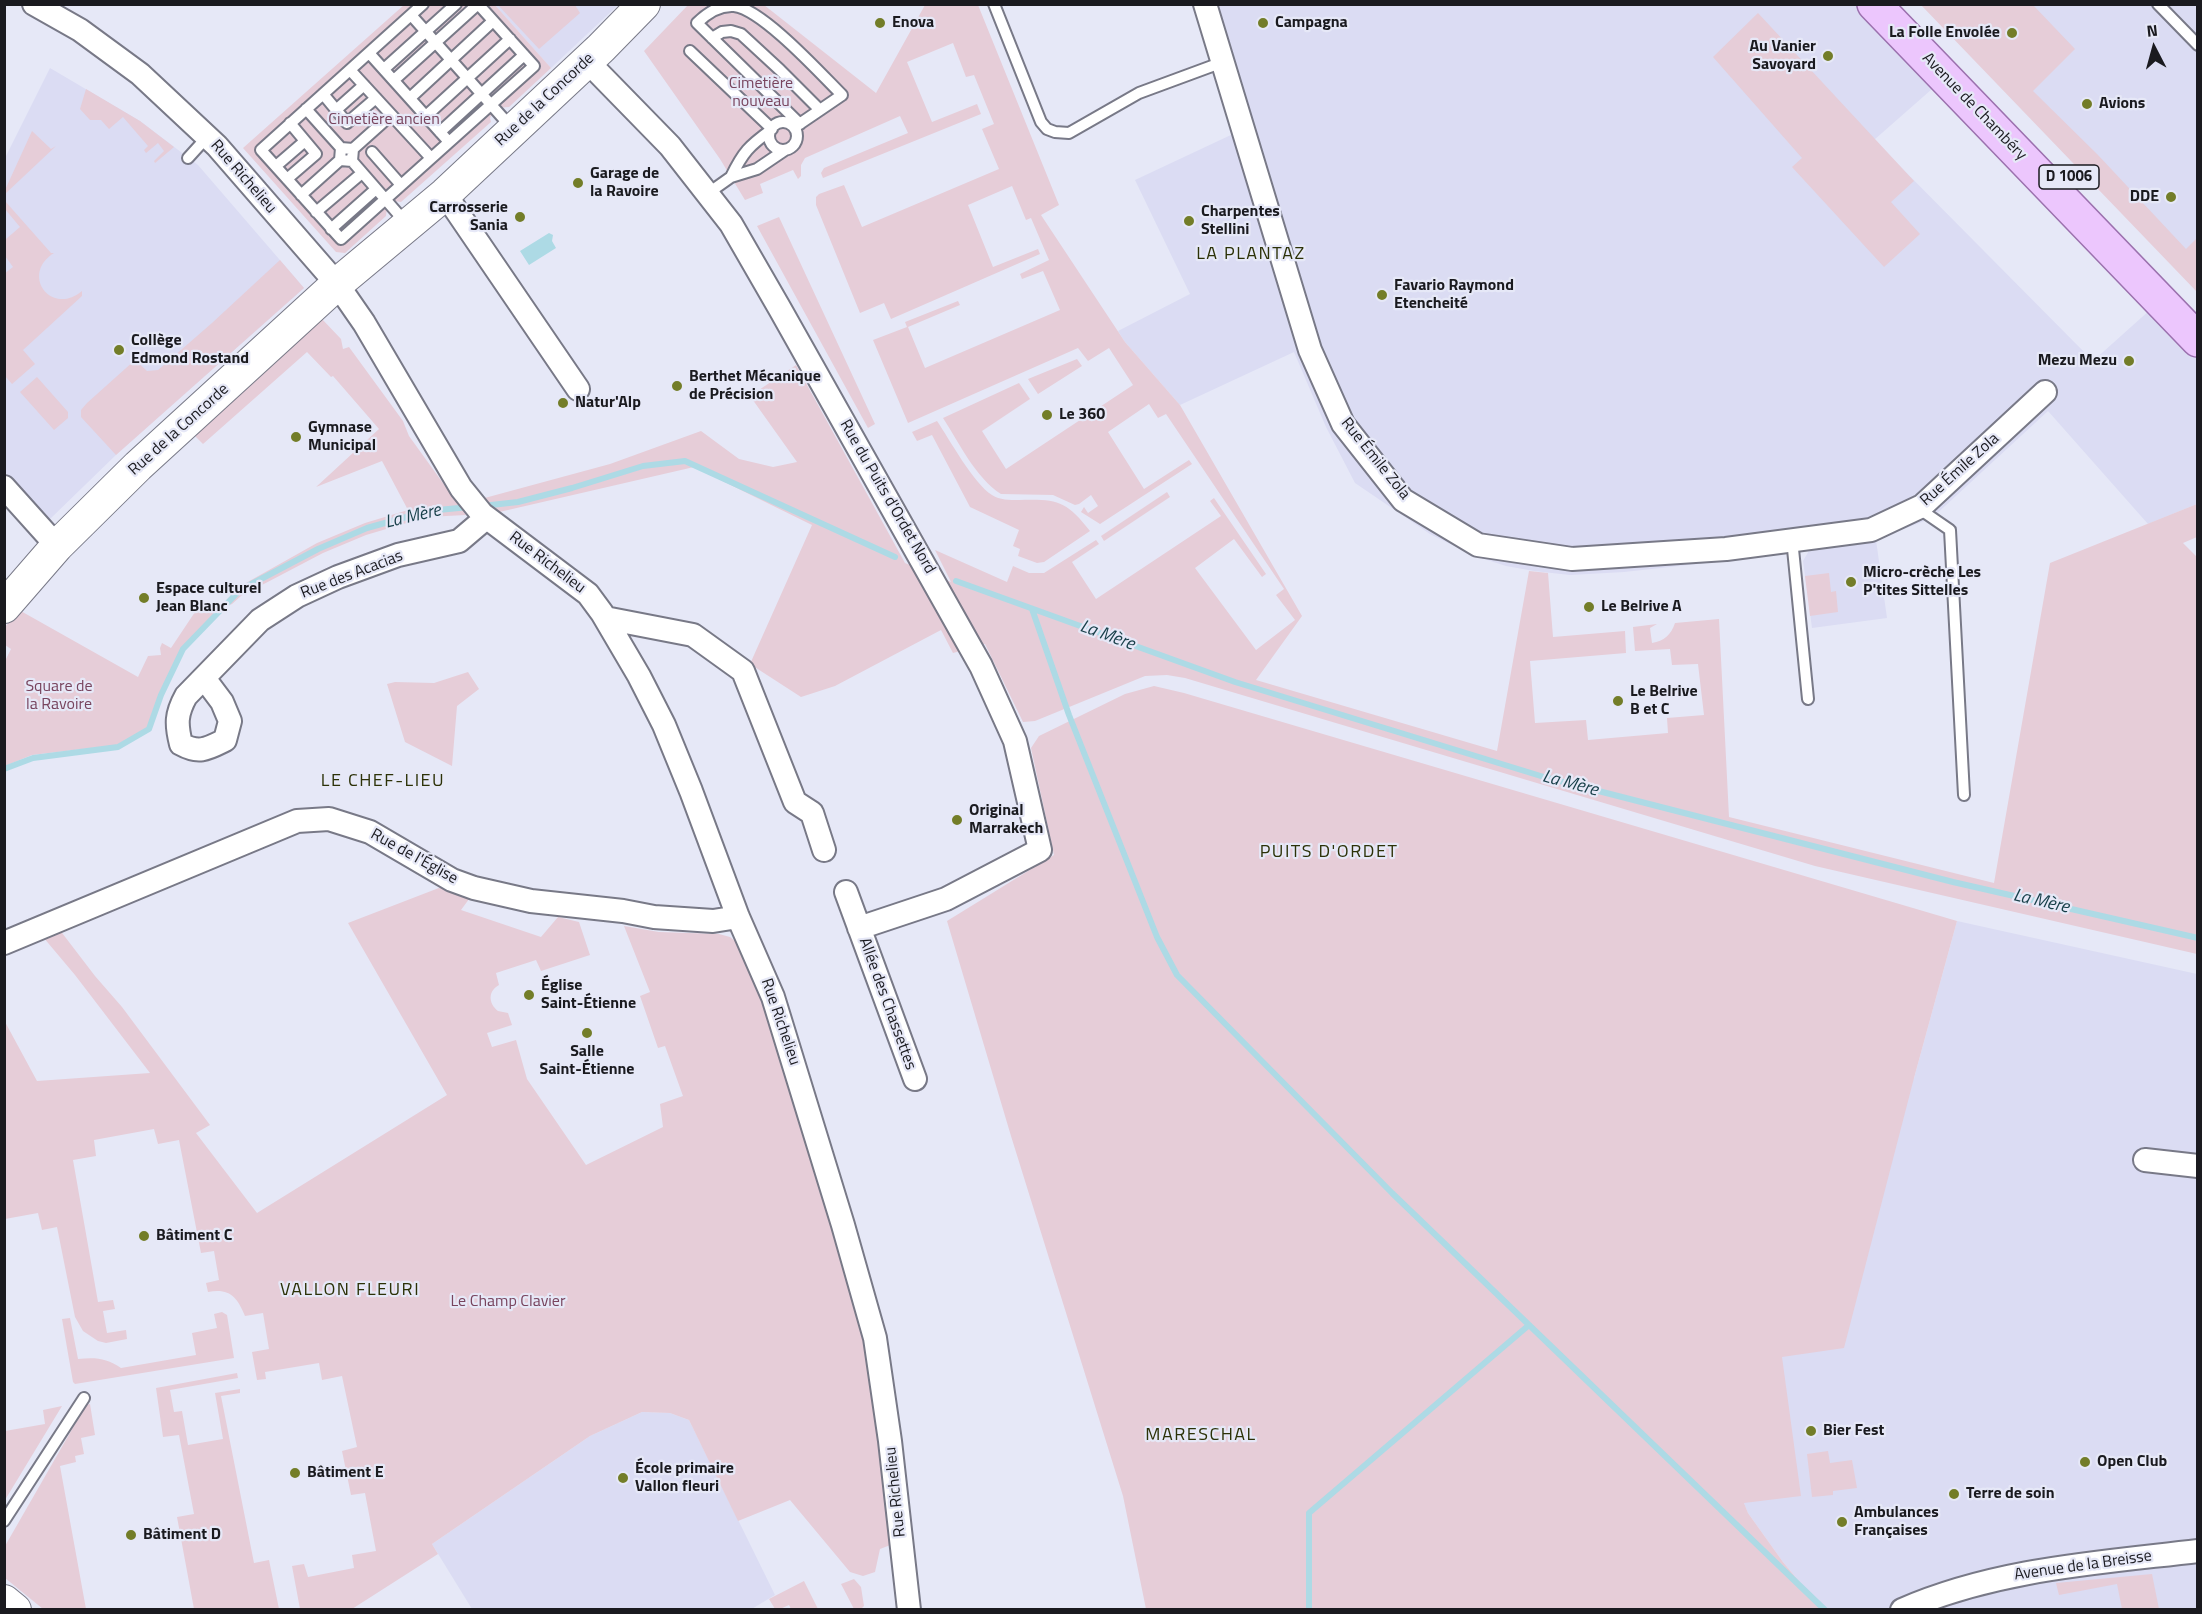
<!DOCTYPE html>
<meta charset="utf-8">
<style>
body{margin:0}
#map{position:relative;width:2202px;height:1614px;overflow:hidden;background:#e6e8f7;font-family:"Titillium Web",sans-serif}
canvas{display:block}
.frame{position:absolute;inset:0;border:6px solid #1a1a1f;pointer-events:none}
.north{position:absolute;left:2124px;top:18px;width:60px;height:60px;-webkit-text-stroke:4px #e6e8f7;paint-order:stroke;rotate:354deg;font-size:16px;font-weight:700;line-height:24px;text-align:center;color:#1a1a1f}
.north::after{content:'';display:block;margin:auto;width:21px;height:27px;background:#1a1a1f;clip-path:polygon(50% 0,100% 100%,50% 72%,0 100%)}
</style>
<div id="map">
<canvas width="2202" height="1614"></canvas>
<div class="frame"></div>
<div class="north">N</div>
</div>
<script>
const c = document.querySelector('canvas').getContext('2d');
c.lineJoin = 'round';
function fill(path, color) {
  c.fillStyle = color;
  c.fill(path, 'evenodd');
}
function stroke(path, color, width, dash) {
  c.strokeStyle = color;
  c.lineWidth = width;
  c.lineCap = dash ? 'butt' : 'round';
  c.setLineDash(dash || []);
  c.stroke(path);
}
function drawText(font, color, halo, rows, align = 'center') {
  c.font = font + ' "Titillium Web",sans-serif';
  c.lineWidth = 4.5;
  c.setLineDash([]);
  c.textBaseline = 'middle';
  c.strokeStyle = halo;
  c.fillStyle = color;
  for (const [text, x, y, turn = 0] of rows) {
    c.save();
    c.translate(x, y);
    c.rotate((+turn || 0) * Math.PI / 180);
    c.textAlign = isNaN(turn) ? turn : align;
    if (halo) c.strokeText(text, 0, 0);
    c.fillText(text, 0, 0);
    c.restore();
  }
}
fill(new Path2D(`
 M495 5H618L551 68Z
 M1192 5H1864L1940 82 1874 140 2093 361 2151 309 2197 356V504L2148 524 2048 411 1932 518 1876 540 1887 618 1812 628 1803 561 1810 549 1716 562 1624 572 1570 575 1534 571 1506 566 1478 557 1448 543 1430 534 1355 483 1326 427 1294 352 1180 405 1125 342 1118 331 1190 294 1135 180 1233 134Z
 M1934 5H2197V278Z
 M50 68 140 121 198 165 304 288 118 453 49 520 5 472 4 160Z
 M1957 921 2197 974V1609H1822L1783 1562 1748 1513 1732 1474 1766 1320 1914 1078Z
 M642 1412 670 1413 689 1420 775 1595 750 1610 472 1609 432 1544 590 1436Z`), '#dbdcf3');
fill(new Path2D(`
 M404 5H495L551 68 509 107C500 107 494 110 490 118L491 122 401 202 394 201 387 207 386 216 345 253 336 252 243 148Z
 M498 5H575L580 13 539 49Z
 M688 5H764L876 93 925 5H978L1059 205 1041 215 1125 342 1180 405 1302 616 1256 680 1497 751 1529 571 1548 573 1553 637 1625 631 1626 653 1530 661 1535 723 1586 720 1588 740 1668 733 1667 718 1704 715 1698 664 1672 665 1670 649 1635 651 1633 627 1657 624 1650 628 1652 643C1664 641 1671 635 1675 623L1719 619 1729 817 1994 883 2050 563 2197 504V537L2183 543 2198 558 2197 954 1815 866 1185 678 1167 675 1145 676 1035 721 1023 722 985 644 953 653 941 630 835 686 801 697 750 664 812 525 694 467 495 513 481 499 610 464 701 431 739 459 773 467 797 462 750 396 796 365 905 563 951 582 935 550 1007 582 1013 566 1029 573H1044L1096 540 1099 544 1072 562 1096 599 1221 516 1210 501 1214 498 1266 574 1262 577 1234 539 1195 568 1256 650 1295 620 1276 595 1284 589 1166 414 1158 418 1149 404 1108 432 1144 489 1189 460 1192 464 1100 524 1081 512 1084 507 1088 513 1098 506 1091 495 1079 504 1075 505 1053 495 1001 494C975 477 960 444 943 418L1019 383 1030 399 982 431 1006 469 1133 385 1109 348 1088 361 1078 348 908 423 873 340 907 327 905 322 958 301 960 305 908 327 925 368 1060 310 1043 271 1022 279 1020 274 1049 260 1031 218 1026 220 1012 186 968 205 993 267 1038 249 1040 254 891 319 884 303 860 313 816 205V197L819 194 844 185 862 227 999 169 982 129 994 124 974 75 966 77 953 43 907 62 932 122 977 104 981 114 823 178 821 173 824 168 908 133 900 116 805 158 801 165V176L798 179 793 170 760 184 763 193 745 200 720 159 644 51Z
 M1921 5H2033L2075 49 2033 91 2098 155 2186 249 2197 238V292Z
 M1758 13 1914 181 1891 202 1920 234 1884 267 1792 167 1802 158 1713 57Z
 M86 89 140 121 174 147 155 163 154 161 164 151 158 143 146 153 144 150 148 146 123 117 109 129 101 120H90L80 109Z
 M32 131 51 149 56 146 5 194V190Z
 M5 201 51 253H54C20 274 51 317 82 291V296L23 350 35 364 12 384 5 376 4 274 13 267 5 256V238L6 239 20 227 5 209Z
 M779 217 875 424 868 428 757 226Z
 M280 260 304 288 116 455 81 417V410L87 403 135 360 147 371 158 370 212 323Z
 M322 319 341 339 343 349 349 347 403 421 409 436 466 515 427 517 366 535 323 553 241 596 232 604 218 610 182 648 161 690 147 728 117 745 32 755 5 766 4 663 11 649 5 645V627L19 610 138 677 148 656 161 655 160 648 162 643 171 648 203 600 218 610 237 588 317 543 365 523 408 510 382 461 316 487 379 429 333 376 331 377 307 352 203 444 193 434Z
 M1077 359 1082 366 1038 394 1028 379Z
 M37 377 68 412V418L54 430 20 392Z
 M937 421C950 440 973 483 992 495 1000 500 1009 500 1019 500 1056 499 1066 500 1090 531L1044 562 1037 563 1018 556 1020 549 1013 546 1019 530 970 507 932 435 917 441 912 432Z
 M1167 492 1170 497 1104 541 1101 536Z
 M1829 573 1831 592 1836 591 1838 612 1810 616 1805 576Z
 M468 672 479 689 457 706 452 766 405 742 387 684 395 682 434 683Z
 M1154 686 1184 693 1957 921 1914 1078 1844 1348 1782 1357 1801 1496 1744 1503 1748 1513 1783 1562 1822 1609H1146L1123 1496 1011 1136 947 921 1054 855 1031 748 1039 736 1125 694Z
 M444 886 472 895 461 910 541 937 558 917 579 922 590 955 541 971 536 960 496 973 499 985C488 991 488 1003 498 1011L508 1013 512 1025 487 1033 492 1047 516 1040 527 1079 586 1165 663 1127 660 1104 683 1096 665 1046 658 1048 640 996 650 992 624 926 659 932 719 934 730 937 740 945 764 999 863 1322 893 1544 880 1549 875 1572 863 1576 850 1572 790 1500 738 1521 689 1420 670 1413 642 1412 590 1436 432 1544 438 1554 352 1609H300L292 1566 304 1564 308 1577 354 1568 352 1555 376 1551 365 1493 351 1495 342 1451 357 1447 342 1376 322 1380 319 1363 265 1372 266 1379 257 1380 252 1352 269 1349 263 1313 245 1316C237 1297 230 1288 208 1292L206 1283 219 1280 214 1251 201 1253 179 1140 158 1144 154 1129 94 1140 96 1156 73 1160 98 1302 113 1300 115 1309 103 1311 107 1333 126 1330 127 1339 106 1343 98 1341 83 1331 75 1317 57 1227 42 1230 38 1213 5 1219 4 1020 37 1081 150 1073 75 975 38 931 56 925 95 976 122 1007 210 1125 196 1133 257 1213 447 1095 348 923Z
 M222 1312 227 1315 234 1358 75 1384 73 1382 62 1319 70 1318 78 1359C95 1357 107 1358 121 1368L196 1355 192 1333 217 1328 214 1314Z
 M237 1373 238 1378 170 1390 174 1412 182 1411 188 1445 223 1439 215 1393 240 1389V1393L221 1396 254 1563 269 1560 279 1609H194L177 1517 194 1514 179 1435 163 1437 156 1388Z
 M90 1404 95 1435 81 1438 84 1454 75 1456 76 1462 60 1466 86 1609H43L5 1578V1546L86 1405Z
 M62 1406 5 1500V1431L45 1424 43 1410Z
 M1828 1451 1830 1463 1852 1460 1857 1488 1833 1491V1495L1812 1497 1807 1454Z
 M2152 1574 2159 1609H2122L2117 1584 2059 1595 2056 1583Z
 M854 1579 861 1587 864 1606 861 1609H854L841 1584Z
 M804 1581 818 1609H791L789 1605 780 1609H775L769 1599Z`), '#e6cdd8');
fill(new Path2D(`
 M549 233 553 235 552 241 556 248 529 265 520 251Z`), '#addae5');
stroke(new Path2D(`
 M482 506 518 502 572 488 643 466 685 461 895 557
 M956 581 1235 682 1544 777 1953 882 2198 938
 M1032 609 1069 715 1157 937 1177 975 1392 1193 1825 1610
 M4 769 33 758 118 747 149 729 161 695 183 649 240 590 318 549 367 528 428 511 469 507
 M1309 1610V1513L1529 1325`), '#addae5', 6);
const lane = new Path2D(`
 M423 4 261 150 341 239 534 66 478 4
 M994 4 1041 122 1047 129 1055 132 1069 133 1139 93 1223 62
 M2158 4 2198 45
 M411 15 511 127
 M712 38 722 32 731 31 741 34 780 70 820 110 795 127
 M690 51 772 129
 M369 53 449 142
 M384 69 456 4
 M350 70 431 158
 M394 80 478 4
 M323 94 347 123 376 98
 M410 98 493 21
 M306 109 341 148 353 149 352 161 340 160 341 148
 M336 110 364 85
 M426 116 510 39
 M769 136a14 14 0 1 1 28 0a14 14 0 1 1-28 0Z
 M800 124 697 23C707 13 719 5 734 6 762 9 821 74 842 95L820 110
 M440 132 524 55
 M353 149 391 115
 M372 152 401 185
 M188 158 208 136
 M352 161 406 223
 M276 166 305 141
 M731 177C743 152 749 146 771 130
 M287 179 316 154 290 123
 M707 194 731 177 757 169 785 150
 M301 195 340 160
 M316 212 362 173
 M331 229 376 189
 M1918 508 1950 530 1964 795
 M1792 539 1808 699
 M4 1521 84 1398`);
const street = new Path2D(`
 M34 4 80 30 140 74 217 146 337 284 364 323 461 488 482 514 588 594 602 613 639 676 664 725 691 791 738 917 773 997 843 1225 875 1338 890 1441 909 1610
 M1205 4 1310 350 1343 424 1403 500 1478 545 1572 559 1726 549 1871 530 1922 506 2045 392
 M587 61 670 146 731 224 780 309 981 666 1015 741 1040 850 946 899 859 928
 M445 194 578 389
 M4 487 57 546
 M605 618 693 635 743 671 795 802 812 813 824 850
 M204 678 222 702 230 721 225 740C207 749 199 754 181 744 176 724 176 714 186 696L260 620 297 596 338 577 398 555 459 541 486 518
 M846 892 915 1079
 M4 943 297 821 329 819 370 832 452 880 474 888 531 901 623 911 654 917 713 921 738 917
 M2145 1160 2198 1166
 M1902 1610C1996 1569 2097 1563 2198 1551`);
const secondary = new Path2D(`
 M4 607 57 546 138 466 337 284 445 194 601 48 644 4
 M4 1601 15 1610`);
const primary = new Path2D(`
 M1874 4 2198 340`);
stroke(lane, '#787987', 14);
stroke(street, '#787987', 26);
stroke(secondary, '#787987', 34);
stroke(primary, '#9b71ae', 36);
stroke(lane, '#fff', 10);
stroke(street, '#fff', 22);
stroke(secondary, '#fff', 32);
stroke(primary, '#ecc6fd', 33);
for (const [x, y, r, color] of [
 [880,23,6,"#737d28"],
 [1263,23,6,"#737d28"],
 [2012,33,6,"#737d28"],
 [1828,56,6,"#737d28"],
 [2087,104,6,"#737d28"],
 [578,183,6,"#737d28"],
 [2171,197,6,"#737d28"],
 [520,217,6,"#737d28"],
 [1189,221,6,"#737d28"],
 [1382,295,6,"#737d28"],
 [119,350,6,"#737d28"],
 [2129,361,6,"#737d28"],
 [677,386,6,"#737d28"],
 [563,403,6,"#737d28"],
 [1047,415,6,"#737d28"],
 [296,437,6,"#737d28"],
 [1851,582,6,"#737d28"],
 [144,598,6,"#737d28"],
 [1589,607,6,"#737d28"],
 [1618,701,6,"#737d28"],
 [957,820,6,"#737d28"],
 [529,995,6,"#737d28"],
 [587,1033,6,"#737d28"],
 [144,1236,6,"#737d28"],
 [1811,1431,6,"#737d28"],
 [2085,1462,6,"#737d28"],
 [295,1473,6,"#737d28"],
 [623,1478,6,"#737d28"],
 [1954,1494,6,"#737d28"],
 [1842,1522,6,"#737d28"],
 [131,1535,6,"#737d28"]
]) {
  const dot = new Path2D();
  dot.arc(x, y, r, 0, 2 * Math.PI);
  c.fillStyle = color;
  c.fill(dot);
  stroke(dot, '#e6e8f7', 2);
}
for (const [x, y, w] of [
 [2069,177,60]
]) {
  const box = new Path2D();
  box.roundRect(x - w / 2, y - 12, w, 24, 4.5);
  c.fillStyle = '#e6e8f7';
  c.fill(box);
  stroke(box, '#1a1a1f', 1.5);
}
drawText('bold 15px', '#1a1a1f', null, [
 ["D 1006",2069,177]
]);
drawText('bold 16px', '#1a1a1f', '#e6e8f7', [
 ["Enova",892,23],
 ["Campagna",1275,23],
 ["La Folle Envolée",2000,33,"right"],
 ["Au Vanier",1816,47,"right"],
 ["Savoyard",1816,65,"right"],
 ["Avions",2099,104],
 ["Garage de",590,174],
 ["la Ravoire",590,192],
 ["DDE",2159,197,"right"],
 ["Carrosserie",508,208,"right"],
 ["Sania",508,226,"right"],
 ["Charpentes",1201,212],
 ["Stellini",1201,230],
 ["Favario Raymond",1394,286],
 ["Etencheité",1394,304],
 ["Collège",131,341],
 ["Edmond Rostand",131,359],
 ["Mezu Mezu",2117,361,"right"],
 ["Berthet Mécanique",689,377],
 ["de Précision",689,395],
 ["Natur'Alp",575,403],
 ["Le 360",1059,415],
 ["Gymnase",308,428],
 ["Municipal",308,446],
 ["Micro-crèche Les",1863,573],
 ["P'tites Sittelles",1863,591],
 ["Espace culturel",156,589],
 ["Jean Blanc",156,607],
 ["Le Belrive A",1601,607],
 ["Le Belrive",1630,692],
 ["B et C",1630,710],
 ["Original",969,811],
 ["Marrakech",969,829],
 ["Église",541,986],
 ["Saint-Étienne",541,1004],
 ["Salle",587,1052,"center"],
 ["Saint-Étienne",587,1070,"center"],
 ["Bâtiment C",156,1236],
 ["Bier Fest",1823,1431],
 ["Open Club",2097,1462],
 ["École primaire",635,1469],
 ["Vallon fleuri",635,1487],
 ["Bâtiment E",307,1473],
 ["Terre de soin",1966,1494],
 ["Ambulances",1854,1513],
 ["Françaises",1854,1531],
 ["Bâtiment D",143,1535]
], 'left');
drawText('16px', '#78445e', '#e6e8f7', [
 ["Cimetière",761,84],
 ["nouveau",761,102],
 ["Cimetière ancien",384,120],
 ["Square de",59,687],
 ["la Ravoire",59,705],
 ["Le Champ Clavier",508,1302]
]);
drawText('16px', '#1a1a1f', '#e6e8f7', [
 ["Rue de la Concorde",545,100,-43],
 ["Avenue de Chambéry",1974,107,46],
 ["Rue Richelieu",243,177,49],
 ["Rue de la Concorde",179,430,-42],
 ["Rue Émile Zola",1375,459,51],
 ["Rue Émile Zola",1960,470,-42],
 ["Rue du Puits d'Ordet Nord",887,497,60],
 ["Rue Richelieu",547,563,37],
 ["Rue des Acacias",352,575,-21],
 ["Rue de l'Église",414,857,29],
 ["Allée des Chassettes",887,1004,70],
 ["Rue Richelieu",780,1022,71],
 ["Rue Richelieu",896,1492,-96],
 ["Avenue de la Breisse",2083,1566,-8]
]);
c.letterSpacing = '1.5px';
drawText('18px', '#2c3107', '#e6e8f7', [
 ["LA PLANTAZ",1251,255],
 ["LE CHEF-LIEU",383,782],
 ["PUITS D'ORDET",1329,853],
 ["VALLON FLEURI",350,1291],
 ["MARESCHAL",1201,1436]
]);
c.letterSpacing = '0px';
drawText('italic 18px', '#163e48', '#e6e8f7', [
 ["La Mère",413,517,-13],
 ["La Mère",1107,636,20],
 ["La Mère",1570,784,15],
 ["La Mère",2041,902,13]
]);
</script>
